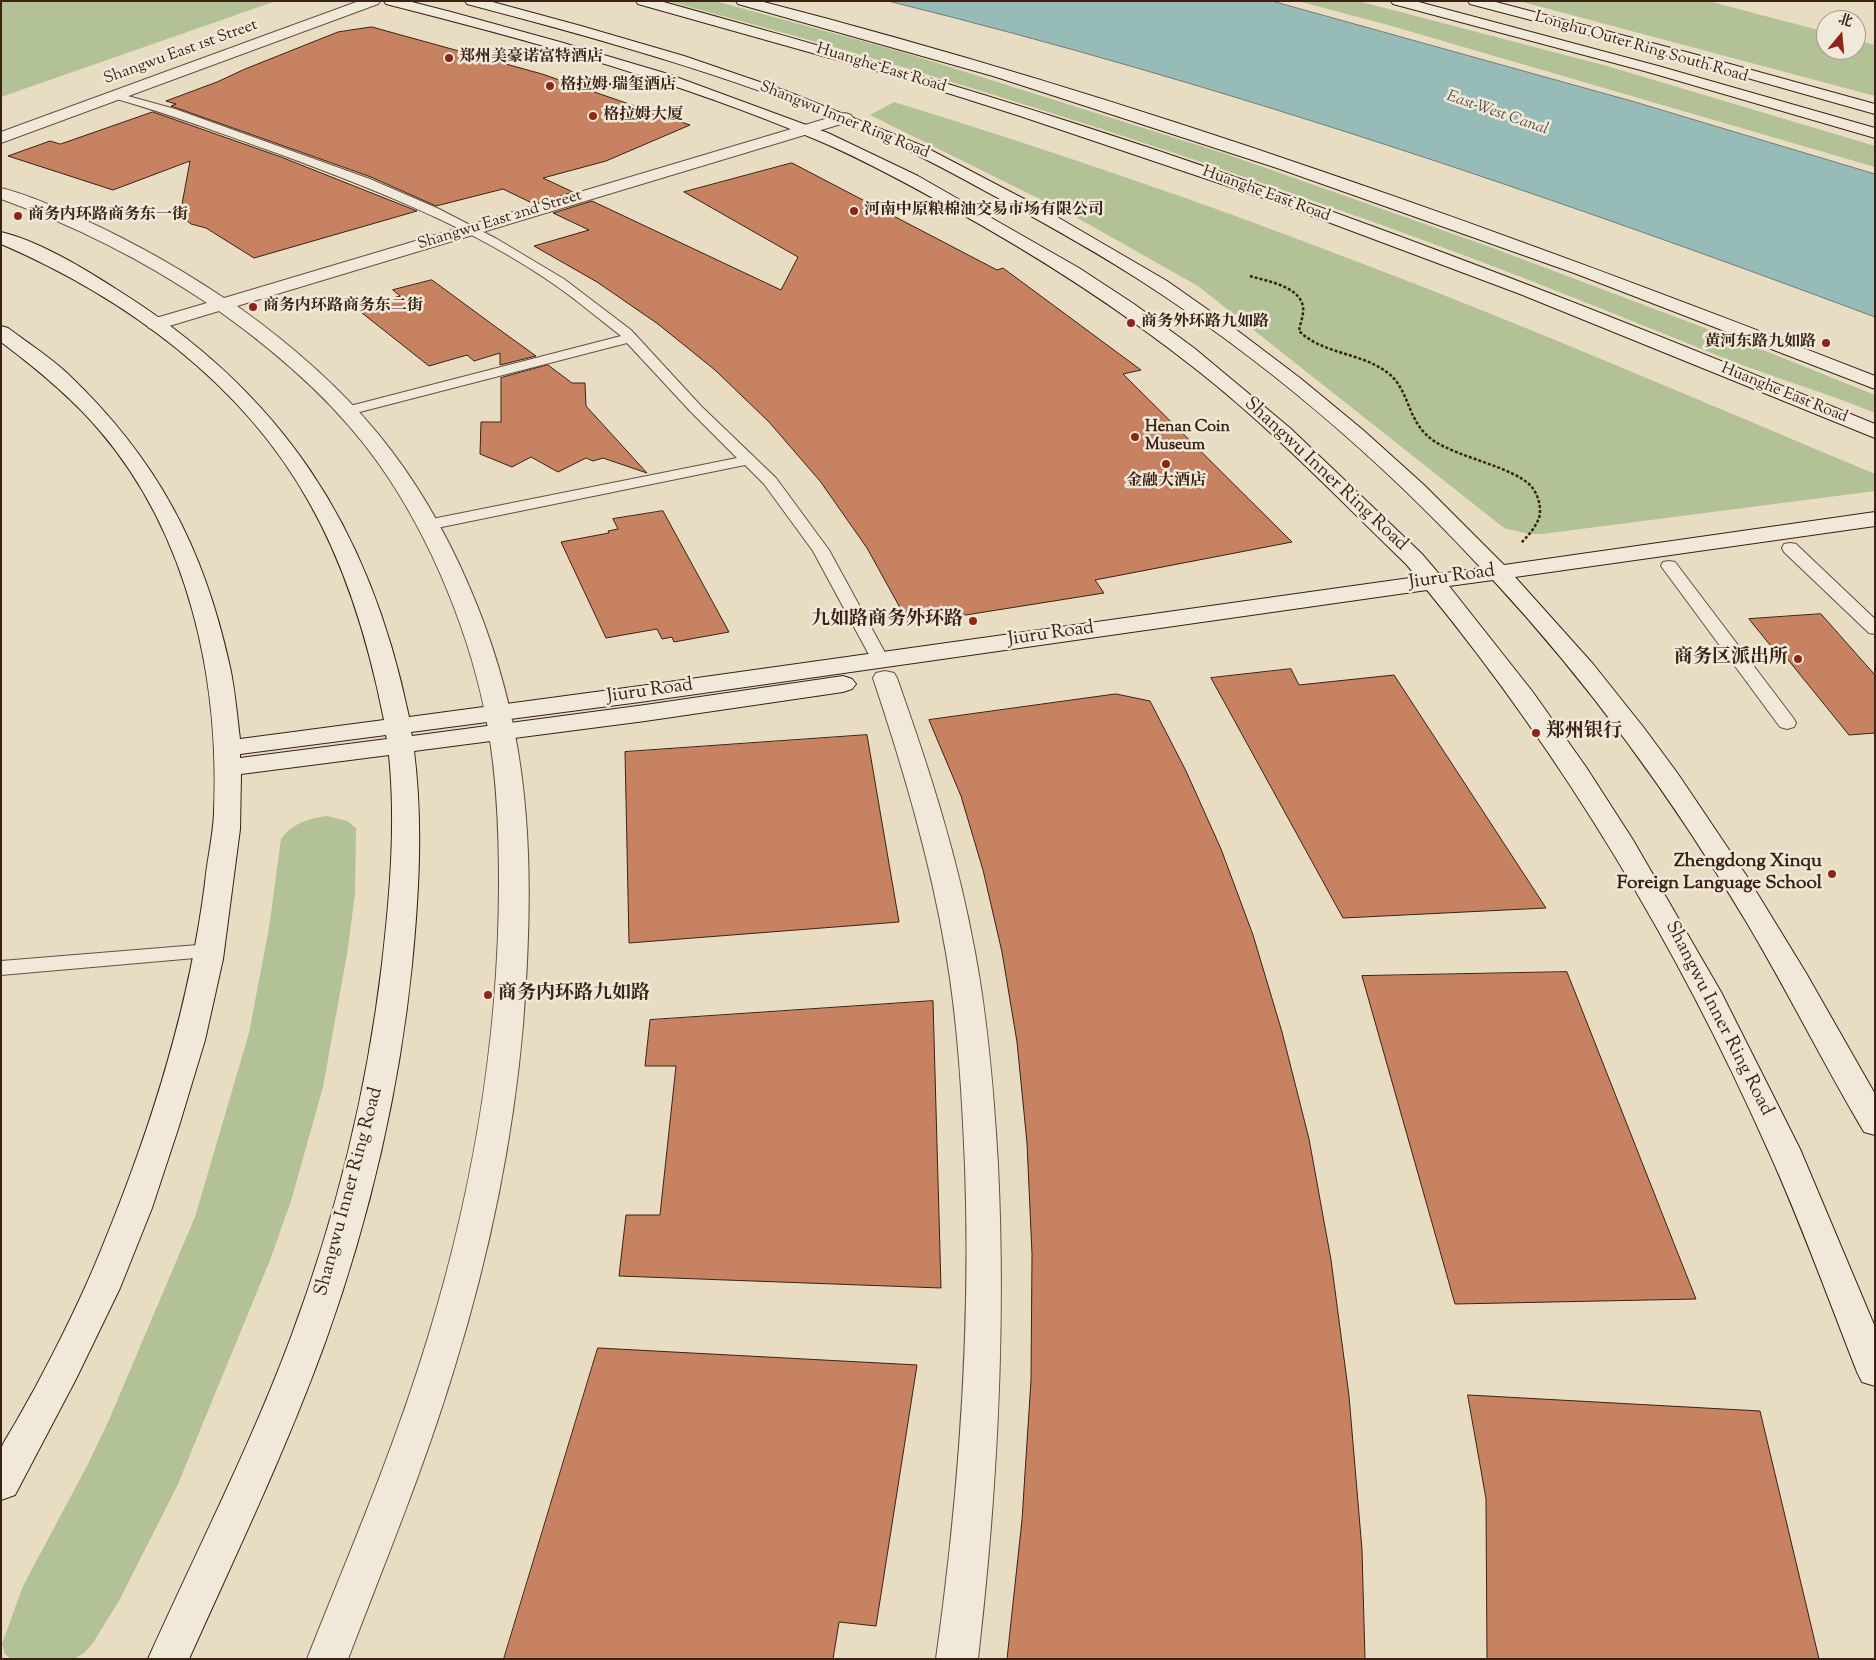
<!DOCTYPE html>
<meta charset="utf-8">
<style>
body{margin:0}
#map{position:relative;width:1876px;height:1660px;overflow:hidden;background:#e8dcc3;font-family:"Sorts Mill Goudy","Noto Serif SC",serif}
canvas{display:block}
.frame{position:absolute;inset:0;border:2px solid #3a2214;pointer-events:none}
.north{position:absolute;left:1816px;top:10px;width:50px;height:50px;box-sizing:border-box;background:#f0e8d8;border:1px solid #a7998a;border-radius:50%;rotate:17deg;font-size:14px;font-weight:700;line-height:20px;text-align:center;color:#3a2214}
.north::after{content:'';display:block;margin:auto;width:18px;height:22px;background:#8f2418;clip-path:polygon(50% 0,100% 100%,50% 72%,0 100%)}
</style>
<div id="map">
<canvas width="1876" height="1660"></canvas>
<div class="frame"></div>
<div class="north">北</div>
</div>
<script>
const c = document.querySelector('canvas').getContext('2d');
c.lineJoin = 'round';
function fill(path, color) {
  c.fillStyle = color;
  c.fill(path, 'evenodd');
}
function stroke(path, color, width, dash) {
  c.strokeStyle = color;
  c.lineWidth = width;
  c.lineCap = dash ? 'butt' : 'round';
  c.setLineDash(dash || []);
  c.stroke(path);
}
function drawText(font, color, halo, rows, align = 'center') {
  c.font = font + ' "Sorts Mill Goudy","Noto Serif SC",serif';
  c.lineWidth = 5;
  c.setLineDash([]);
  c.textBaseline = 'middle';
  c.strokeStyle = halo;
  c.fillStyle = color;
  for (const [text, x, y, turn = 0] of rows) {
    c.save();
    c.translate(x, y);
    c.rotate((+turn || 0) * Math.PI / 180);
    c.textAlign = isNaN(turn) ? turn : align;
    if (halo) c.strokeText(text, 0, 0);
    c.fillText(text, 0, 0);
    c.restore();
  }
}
fill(new Path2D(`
 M1 1H276L1 97Z
 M667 1H715L902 52 1226 154 1493 248 1763 350 1875 395V413C1825 392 1774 378 1724 358 1627 319 1530 279 1431 243 1180 151 925 69 667 1Z
 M1298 1H1358L1607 66 1875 146V167L1388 25Z
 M1519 1H1708L1826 32V50H1856V40L1875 45V96Z
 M894 102C1051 150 1205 203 1358 262 1532 328 1703 402 1875 474V491L1542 534H1529L1504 528 1198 286 1074 216 870 115Z
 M327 816 347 821 356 828 355 894 347 954 323 1087 291 1201 270 1260 178 1484 120 1599 93 1643 84 1653 74 1659H11L5 1654 2 1644 23 1586 87 1466 109 1420 195 1217 249 1033 269 928 281 839C293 823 307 819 327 816Z`), '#b2c196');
const water = new Path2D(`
 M888 1H1272L1635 102 1875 174V317C1551 196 1224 84 888 1Z`);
fill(water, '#97bbb6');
stroke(water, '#727e75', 1);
const building = new Path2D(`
 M372 27 542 74 690 125 606 161 543 178 573 192 534 204 503 189 436 206 371 177 171 106 176 104 166 101 217 82 245 69 338 32Z
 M153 112 281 157 417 211 254 258 206 228 191 224 180 215 190 161 113 190 8 156 50 141 60 144Z
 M792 163 997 270 1003 268 1141 370 1123 374 1292 542 1095 580 1104 593 909 624 867 548 820 481 769 422 715 370 658 324 597 282 534 246 589 230 553 213 592 201 781 290 798 257 684 192Z
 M432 280 500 330 536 356 500 365V353L474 361 467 355 429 366 357 309 395 299 393 298 400 296 393 290Z
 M548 365 572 383H585L586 406 647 473 603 458 593 461 586 458 558 472 531 457 512 467 480 454 481 422H501V378Z
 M663 511 729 632 674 642 672 637 662 639 657 629 606 638 561 542 609 533 608 531 618 529 613 519Z
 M1821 614 1875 675V733L1849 735 1785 656H1779L1749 619Z
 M1291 669 1299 685 1394 675 1546 908 1343 918 1211 678Z
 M1116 694 1150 701 1186 771 1221 849 1253 935 1282 1032 1309 1139 1331 1260 1349 1396 1362 1550 1365 1659H1007L1022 1520 1031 1380 1032 1254 1027 1143 1017 1042 1002 952 983 870 961 796 929 720Z
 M867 735 899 922 629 943 625 752Z
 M1567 972 1684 1269 1696 1299 1455 1304 1362 976Z
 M933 1001 941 1288 619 1276 626 1215H660L676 1066H645L650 1020Z
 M598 1348 917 1365 876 1626 839 1622 833 1659H504Z
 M1468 1395 1760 1411 1819 1659H1487L1486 1499Z`);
fill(building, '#c68261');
stroke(building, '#3a2214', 1);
const lane = new Path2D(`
 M117 93 175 109 370 179 439 209 497 239 564 279 631 330 701 406 776 478 829 550 889 660 886 664 880 665 874 664 813 551 764 484 745 465 427 530 421 528 419 525 421 522 427 520 737 458 691 412 627 343 352 414H342L340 411 342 408 621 336C599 319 578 301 555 285 472 227 376 190 282 155 226 135 170 114 113 98L111 96Z
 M1790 543 1796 544 1875 619V634L1869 633 1784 552 1782 548 1784 544Z
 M1669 561 1675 562 1794 719 1796 723 1794 727 1787 729 1780 727 1661 566 1663 562Z
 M210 944 218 946 221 951 218 956 1 975V961Z`);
const street = new Path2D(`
 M359 1H380L378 4 1 143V132Z
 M845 113 851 115 853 118 851 121 237 306C289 343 338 385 379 435 450 522 500 641 518 751 533 841 530 935 523 1025 513 1140 489 1256 455 1366 425 1466 385 1562 348 1659H307C345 1563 386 1468 418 1369 469 1213 499 1047 499 883 499 831 497 779 488 728 472 638 432 539 379 464 336 403 279 354 219 311L156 330 149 328 146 324 149 320 207 303C143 260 74 225 1 199V188C22 193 43 202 62 210 119 234 173 264 224 298Z
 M885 671 894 673 897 678C929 768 958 858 975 952 988 1022 994 1094 998 1165 1006 1330 997 1495 978 1659H936C959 1495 971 1331 965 1166 962 1095 958 1023 946 953 930 859 903 768 873 678L876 673Z`);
const secondary = new Path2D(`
 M384 1H408L451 12 560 42 668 74 828 133 918 176 1079 268 1134 304 1194 348 1290 428 1422 554 1439 574 1481 568C1380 459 1263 359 1138 279 1098 253 1056 230 1015 207 975 186 936 163 894 144 757 83 612 42 467 4L465 1H489L581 26 684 56 786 91 923 146 1047 211 1167 281 1234 328 1300 378 1363 430 1424 485 1504 565 1875 512V526L1515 577 1593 664 1644 728 1678 774 1746 875 1806 973 1875 1094V1135L1864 1132C1823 1063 1788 992 1747 923 1674 800 1590 685 1493 580L1449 586 1532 691 1586 767 1633 840 1721 992 1800 1149 1875 1327V1386L1862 1382 1857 1372C1828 1298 1801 1223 1768 1150 1679 949 1566 760 1427 590L640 702 411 732 412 736 645 705 843 676 852 679 856 684 852 689 843 692 645 721 414 751C423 822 419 894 412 965 399 1092 369 1220 326 1340 287 1448 236 1554 189 1659H148C196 1552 250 1447 291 1337 336 1217 367 1090 382 964 390 895 396 824 389 755L241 774 240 829 223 959 205 1040 179 1126 152 1208 120 1288 76 1379 15 1495 1 1500C1 1485 0 1463 1 1449 3 1443 7 1437 10 1432 19 1417 27 1402 35 1388 59 1343 82 1297 101 1250 150 1132 189 1009 205 883 207 860 213 837 214 813 220 680 189 535 100 431 71 397 37 369 1 342V326L8 328C28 343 50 357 68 374 157 459 204 547 230 667 235 690 237 715 240 739L384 720C369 644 347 569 309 502 243 383 124 297 1 244V232C39 241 83 268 116 289 282 392 370 527 409 717L640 686 1417 577 1406 564C1338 498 1272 429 1197 370 1119 308 1036 255 949 207 906 183 862 159 817 140 678 81 532 41 386 4ZM386 735 387 739 240 758V754Z
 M636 1H660C827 47 994 96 1159 151 1384 227 1606 313 1826 404L1875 424V438L1520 294 1272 201 1020 116 894 76 638 4Z
 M736 1H760C1140 99 1510 233 1875 376V389L1574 273 1277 168 993 76 738 4Z
 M1391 1H1415L1658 66 1875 128V138L1648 72 1393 4Z
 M1468 1H1492L1690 53 1875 104V114L1680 59 1470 4Z`);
stroke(lane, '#665040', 2);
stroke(street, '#665040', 2);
stroke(secondary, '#3a2214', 2);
stroke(new Path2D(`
 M1250 276C1266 281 1300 286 1303 307 1304 315 1300 324 1299 331 1324 355 1361 352 1388 373 1411 391 1406 422 1434 441 1460 458 1513 467 1531 486 1538 494 1542 508 1539 518 1535 528 1528 536 1521 543`), '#3a2214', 2.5, [3, 2]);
fill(lane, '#f0e8d8');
fill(street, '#f0e8d8');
fill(secondary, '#f0e8d8');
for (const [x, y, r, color] of [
 [449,58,5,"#8f2418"],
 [550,86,5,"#8f2418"],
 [593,116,5,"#8f2418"],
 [854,211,5,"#8f2418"],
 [18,216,5,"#8f2418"],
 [253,307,5,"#8f2418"],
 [1131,323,5,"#8f2418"],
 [1826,343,5,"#8f2418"],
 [1135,437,5,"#8f2418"],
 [1166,464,5,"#8f2418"],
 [973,621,5,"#8f2418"],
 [1798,659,5,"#8f2418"],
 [1536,733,5,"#8f2418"],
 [1832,874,5,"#8f2418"],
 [488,995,5,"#8f2418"]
]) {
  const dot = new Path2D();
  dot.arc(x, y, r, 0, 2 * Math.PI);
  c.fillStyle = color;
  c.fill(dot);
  stroke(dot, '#f0e8d8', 2);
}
drawText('16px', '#3a2214', '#f0e8d8', [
 ["Longhu Outer Ring South Road",1641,48,16],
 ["Shangwu East 1st Street",181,53,-20],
 ["Huanghe East Road",881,69,17],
 ["Shangwu Inner Ring Road",844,121,22],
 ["Huanghe East Road",1266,195,20],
 ["Shangwu East 2nd Street",500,221,-17],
 ["Huanghe East Road",1784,394,22]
]);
drawText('bold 16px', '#3a2214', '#f0e8d8', [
 ["郑州美豪诺富特酒店",459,58],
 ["格拉姆·瑞玺酒店",560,86],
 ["格拉姆大厦",603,116],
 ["河南中原粮棉油交易市场有限公司",864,211],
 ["商务内环路商务东一街",28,216],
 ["商务内环路商务东二街",263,307],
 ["商务外环路九如路",1141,323],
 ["黄河东路九如路",1816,343,"right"],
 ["Henan Coin",1145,428],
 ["Museum",1145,446],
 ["金融大酒店",1166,482,"center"]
], 'left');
drawText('italic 16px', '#565045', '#f0e8d8', [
 ["East-West Canal",1497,114,19]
]);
drawText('19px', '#3a2214', '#f0e8d8', [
 ["Shangwu Inner Ring Road",1325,475,43],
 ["Jiuru Road",1452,578,-8],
 ["Jiuru Road",1051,635,-8],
 ["Jiuru Road",650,692,-8],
 ["Shangwu Inner Ring Road",1718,1019,63],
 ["Shangwu Inner Ring Road",350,1192,-75]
]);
drawText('bold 19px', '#3a2214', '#f0e8d8', [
 ["九如路商务外环路",963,621],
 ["商务区派出所",1788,659],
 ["郑州银行",1546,733,"left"],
 ["Zhengdong Xinqu",1822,863],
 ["Foreign Language School",1822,885],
 ["商务内环路九如路",498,995,"left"]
], 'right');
</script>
